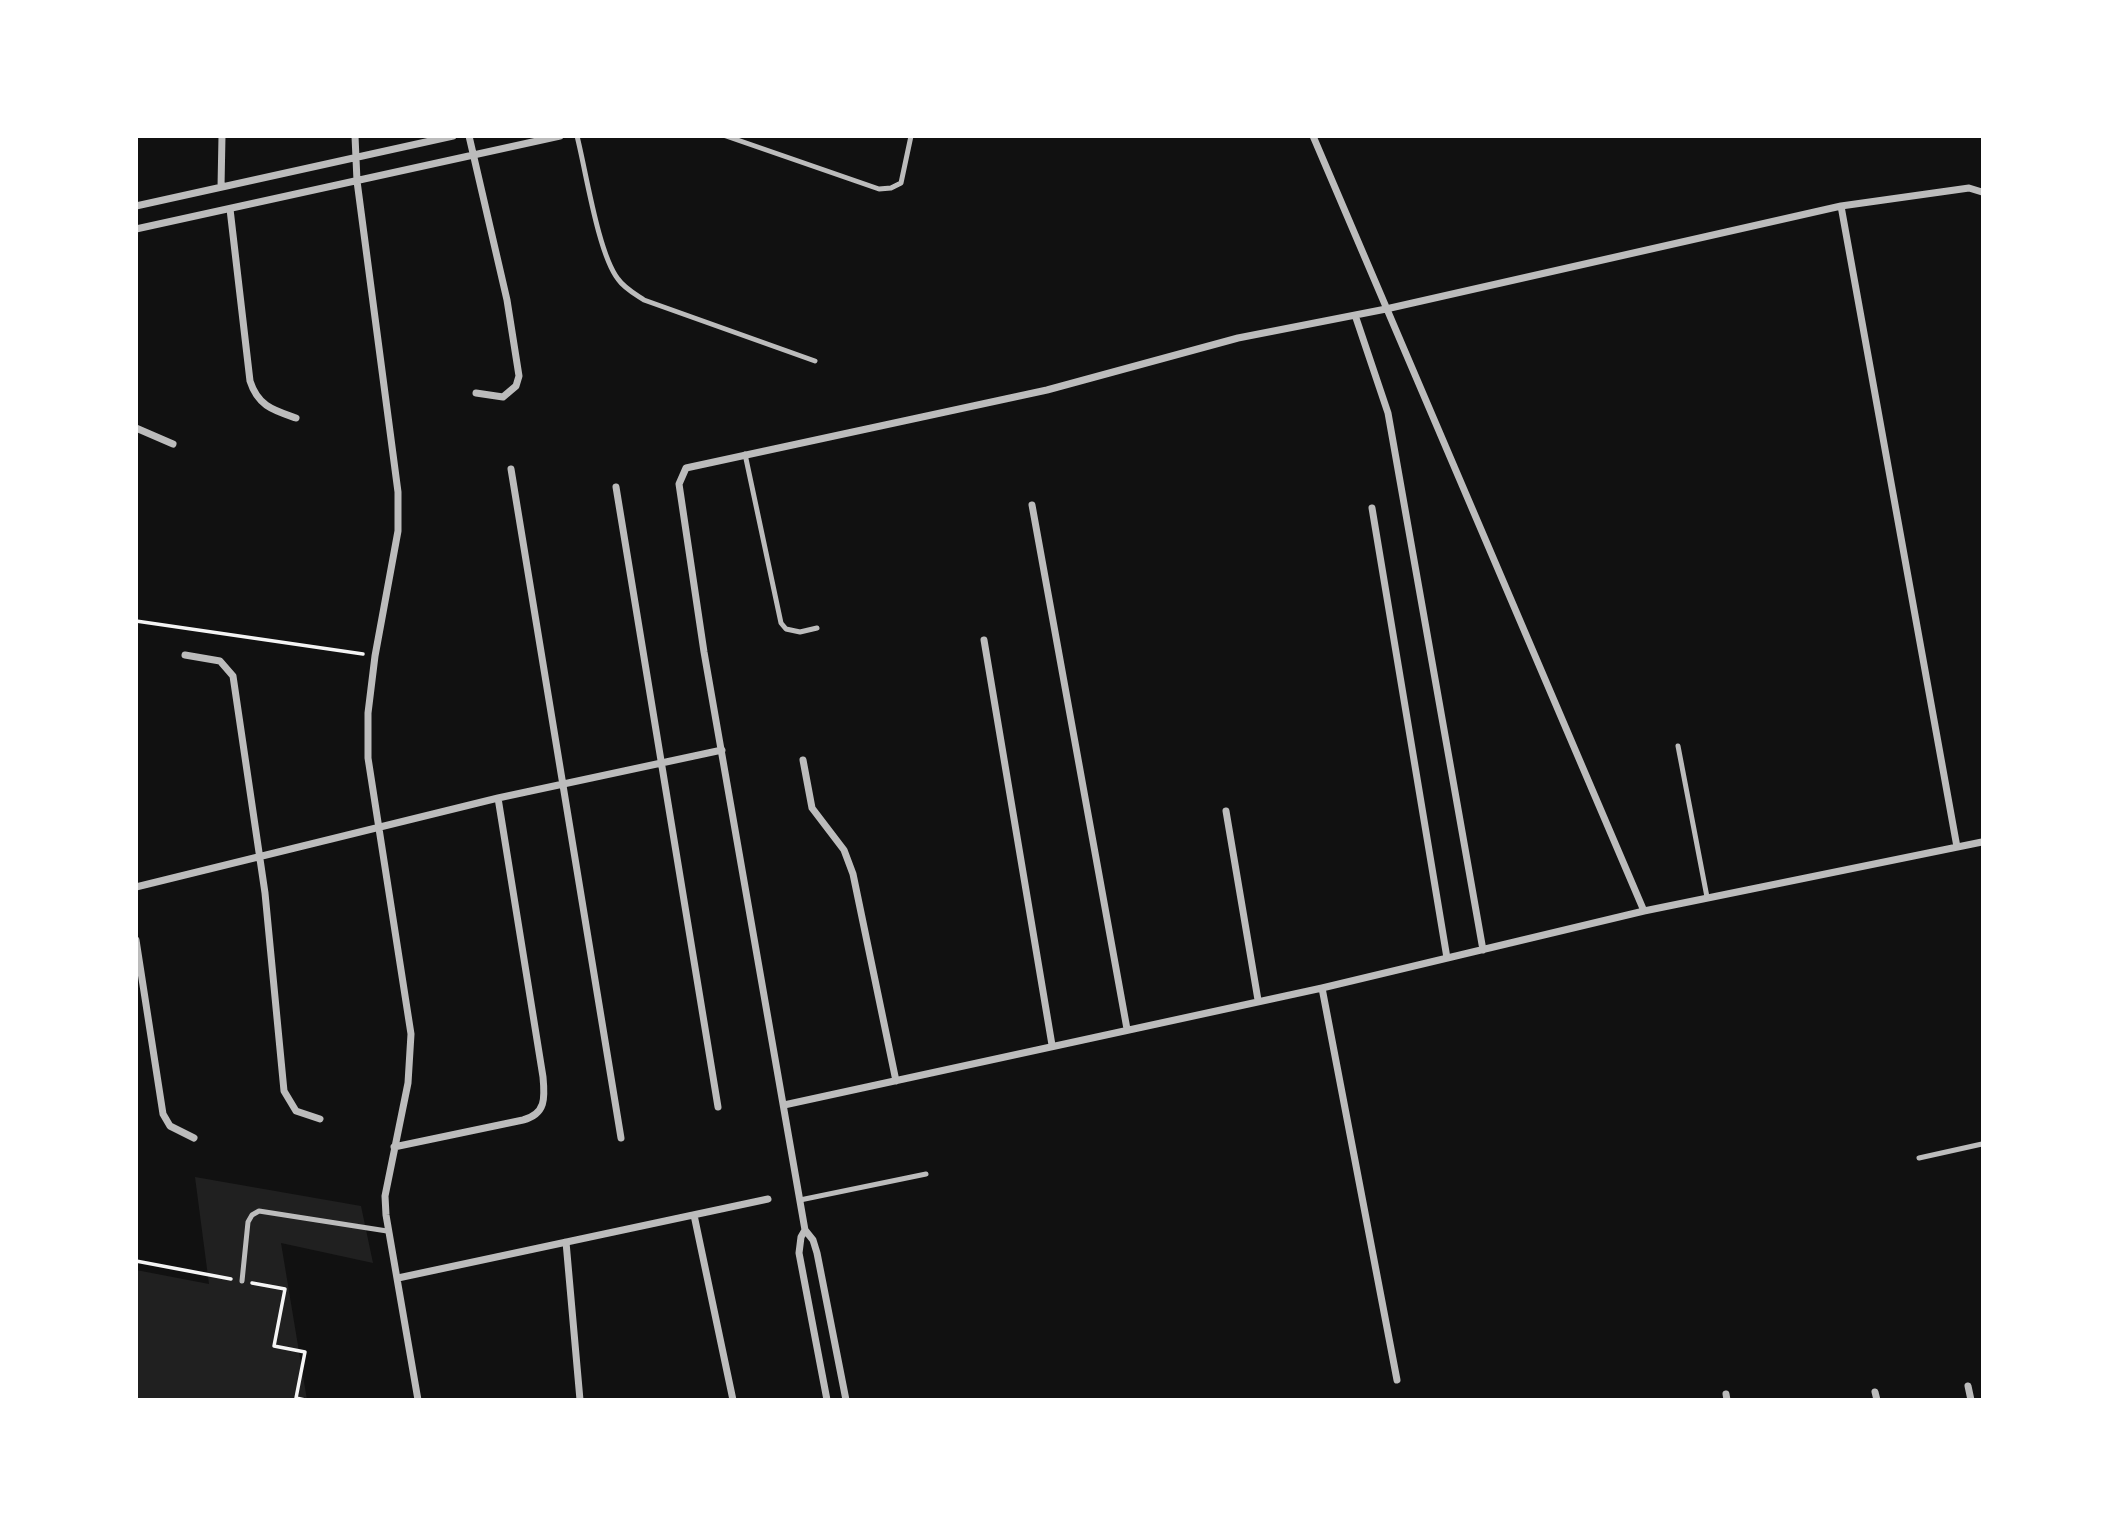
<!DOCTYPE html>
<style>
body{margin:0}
#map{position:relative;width:2119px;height:1536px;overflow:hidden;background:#111;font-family:Figtree,sans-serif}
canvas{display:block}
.frame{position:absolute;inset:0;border:138px solid #fff;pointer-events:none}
</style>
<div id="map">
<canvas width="2119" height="1536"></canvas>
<div class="frame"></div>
</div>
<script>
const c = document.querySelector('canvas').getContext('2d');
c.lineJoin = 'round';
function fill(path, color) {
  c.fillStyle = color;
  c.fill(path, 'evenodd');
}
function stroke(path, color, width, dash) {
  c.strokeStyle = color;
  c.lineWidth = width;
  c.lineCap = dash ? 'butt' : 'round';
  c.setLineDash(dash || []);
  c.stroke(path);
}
fill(new Path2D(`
 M195 1177 361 1206 373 1263 281 1243 307 1400 137 1399 136 1270 209 1284Z`), '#202020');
stroke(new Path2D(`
 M136 621 363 654
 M136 1261 231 1279
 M252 1283 285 1289 274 1346 305 1352 296 1398 305 1400`), '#f5f5f5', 3.5);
stroke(new Path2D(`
 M577 136C586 171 598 253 618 279 624 288 635 294 644 300L815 361
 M726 136 879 189 891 188 901 183 911 136
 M745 454 781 623 786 629 800 632 817 628
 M1678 746 1707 897
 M1919 1158 1982 1144
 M800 1200 926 1174
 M242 1281 248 1222 252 1215 259 1211 387 1231`), '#bcbcbc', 5);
stroke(new Path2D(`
 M355 136 357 181 398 492V531L375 656 368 713V758L411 1034 408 1083 385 1196 386 1215 418 1400
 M469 136 507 300 519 376 516 386 503 397 476 393
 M1313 136 1644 911
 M221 187 222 136
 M136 206 453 136
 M1841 206 1957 847
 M230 209 250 381C258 406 273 410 296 418
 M136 229 560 136
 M1355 315 1388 413 1483 950
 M136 428 173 444
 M511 469 621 1138
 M616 487 718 1107
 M1032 505 1127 1029
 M1372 508 1447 958
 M984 640 1052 1045
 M185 655 220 661 233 676 265 893 284 1091 296 1111 320 1119
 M803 760 812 808 844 850 853 874 896 1081
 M1226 811 1258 1000
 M136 887 498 798 722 750
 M136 940 163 1114 170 1126 194 1138
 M1322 988 1397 1380
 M784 1105 1322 988 1644 911 1982 842
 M394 1147 523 1120C546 1114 545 1098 543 1077L498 798
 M694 1215 733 1400
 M805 1230 801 1237 799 1253 827 1400
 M566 1242 580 1400
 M398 1278 768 1199
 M1968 1386 1971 1400
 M1875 1392 1877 1400
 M1726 1394 1727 1400
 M846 1400 817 1253 813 1240 805 1230 704 652 679 484 686 468 1047 390 1238 338 1386 309 1841 206 1969 188 1982 192`), '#bcbcbc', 7);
</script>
